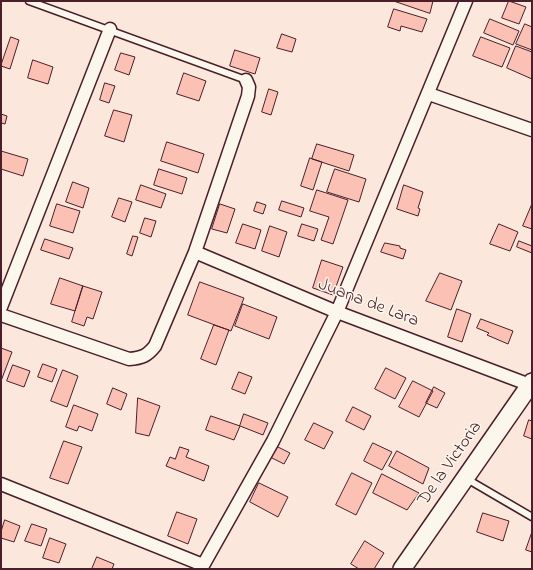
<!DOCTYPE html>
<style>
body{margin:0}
#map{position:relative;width:533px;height:570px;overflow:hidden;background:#fbe7db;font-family:"Indie Flower",sans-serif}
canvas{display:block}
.frame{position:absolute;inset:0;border:2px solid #4a1f2b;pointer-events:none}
</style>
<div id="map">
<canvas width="533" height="570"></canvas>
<div class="frame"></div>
</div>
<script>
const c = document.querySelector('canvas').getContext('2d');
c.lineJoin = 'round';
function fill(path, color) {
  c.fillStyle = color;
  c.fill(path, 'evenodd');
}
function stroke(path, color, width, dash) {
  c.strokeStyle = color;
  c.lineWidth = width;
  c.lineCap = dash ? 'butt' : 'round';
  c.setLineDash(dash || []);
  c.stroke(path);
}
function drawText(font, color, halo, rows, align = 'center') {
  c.font = font + ' "Indie Flower",sans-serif';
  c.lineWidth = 3;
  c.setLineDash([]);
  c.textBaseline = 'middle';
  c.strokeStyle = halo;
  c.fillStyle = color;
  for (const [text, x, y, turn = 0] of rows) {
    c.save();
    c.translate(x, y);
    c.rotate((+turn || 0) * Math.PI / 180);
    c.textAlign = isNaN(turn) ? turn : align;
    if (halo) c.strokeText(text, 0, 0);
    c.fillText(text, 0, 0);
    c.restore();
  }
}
const building = new Path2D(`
 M394 1H433L430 13Z
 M509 1 526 7 519 24 502 18Z
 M394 9 427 19 422 32 401 26 400 31 388 27Z
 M490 19 519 31 513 45 484 33Z
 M525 24 532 27V50L516 44Z
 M282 34 296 39 292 52 277 48Z
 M11 37 19 40 10 69 1 66Z
 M481 37 510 48 502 67 473 56Z
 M516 46 532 52V79L507 68Z
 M235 50 260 58 255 74 230 66Z
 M121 53 135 57 129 75 115 70Z
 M33 60 53 67 48 84 28 78Z
 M184 73 206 81 199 101 177 94Z
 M105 83 115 86 109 103 100 100Z
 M269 89 278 92 271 115 262 112Z
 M114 110 132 115 124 142 105 136Z
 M1 114 7 116 5 124 1 123Z
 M167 142 204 154 198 173 161 161Z
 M317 144 354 155 349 171 312 159Z
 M1 151 28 159 23 176 1 169Z
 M310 158 322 162 313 190 301 186Z
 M159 169 187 178 182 194 154 185Z
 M335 169 366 179 359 202 327 192Z
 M73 182 89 188 83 208 66 202Z
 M141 185 166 194 161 208 136 200Z
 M404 185 423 192 418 208 420 209 418 216 397 209Z
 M317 190 348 200 333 244 321 240 329 217 310 211Z
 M119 198 132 202 125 222 112 217Z
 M282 201 304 208 301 217 279 210Z
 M257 202 266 205 263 214 254 211Z
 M57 204 80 211 73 233 50 226Z
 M220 204 235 209 227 233 212 229Z
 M532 204V229L523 226Z
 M145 218 156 221 151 237 140 233Z
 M243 224 261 230 255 249 236 243Z
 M302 224 318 229 314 241 298 236Z
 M499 224 518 232 510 251 490 244Z
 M270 226 287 232 279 257 262 251Z
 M133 236 138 237 132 256 127 254Z
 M45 239 73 248 69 259 41 250Z
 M519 241 532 246V253L517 247Z
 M385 243 400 246V248L406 250 403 259 381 252Z
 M322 260 343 267 333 295 313 288Z
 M440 273 462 281 451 310 426 301Z
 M60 278 83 286 75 311 51 304Z
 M200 282 244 298 231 331 188 315Z
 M83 286 102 292 93 319 87 317 84 326 72 322Z
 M243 304 277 317 269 339 235 326Z
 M457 309 471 314 462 342 448 337Z
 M481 319 513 331 508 344 487 335 489 333 477 328Z
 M214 325 229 330 216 365 201 359Z
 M1 348 12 352 1 381Z
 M43 364 57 369 52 382 38 377Z
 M13 365 30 371 24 387 7 381Z
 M386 368 406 378 395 399 375 389Z
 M63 370 78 376 67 407 51 401Z
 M239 372 252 377 245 394 232 389Z
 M413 381 433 391 419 417 399 407Z
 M434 387 445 393 437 408 426 403Z
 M113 388 127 394 121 410 107 404Z
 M138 398 160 406 149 436 136 433Z
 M74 405 98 414 92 431 79 426 77 431 66 427Z
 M353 407 371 416 364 430 346 421Z
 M244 414 268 423 263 435 240 426Z
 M211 416 240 426 234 440 206 430Z
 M529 420 532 421V439L524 436Z
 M314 423 333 432 324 449 305 440Z
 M64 441 82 447 68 484 50 478Z
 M373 443 392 452 382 470 364 461Z
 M276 446 290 453 284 464 270 457Z
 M180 447 189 450 186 457 209 466 204 481 166 466 170 457 175 459Z
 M397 451 429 468 423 484 389 466Z
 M352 473 372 483 356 515 336 505Z
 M382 474 419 493 407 510 373 493Z
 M259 483 288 497 278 517 250 502Z
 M177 512 197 519 188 544 168 536Z
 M483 513 509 521 503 541 477 532Z
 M5 520 20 526 14 542 1 538V532Z
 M32 524 47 529 41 546 25 541Z
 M532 532V552L526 550Z
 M50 538 66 544 59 563 43 558Z
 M365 541 384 553 374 569H359L351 564Z
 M97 557 114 564 112 569H92Z`);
fill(building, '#fbc1b4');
stroke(building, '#4a1f2b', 1);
const lane = new Path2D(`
 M29 1 246 80
 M467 479 532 517`);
const street = new Path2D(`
 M429 94 532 130
 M195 252 337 312 530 385
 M1 307 110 29
 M1 315 129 359C142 358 147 356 155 346L195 252 248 96 249 87 246 80
 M1 484 203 565
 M201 569 273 441 337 312 466 1`);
const secondary = new Path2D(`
 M402 569 532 382`);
stroke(lane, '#4a1f2b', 9);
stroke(street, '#4a1f2b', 15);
stroke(secondary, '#4a1f2b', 20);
stroke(lane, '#fbf7ec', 6);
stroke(street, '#fbf7ec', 12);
stroke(secondary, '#fbf7ec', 17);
drawText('18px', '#4a1f2b', '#fbf7ec', [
 ["Juana de Lara",368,304,21],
 ["De la Victoria",451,464,-55]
]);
</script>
